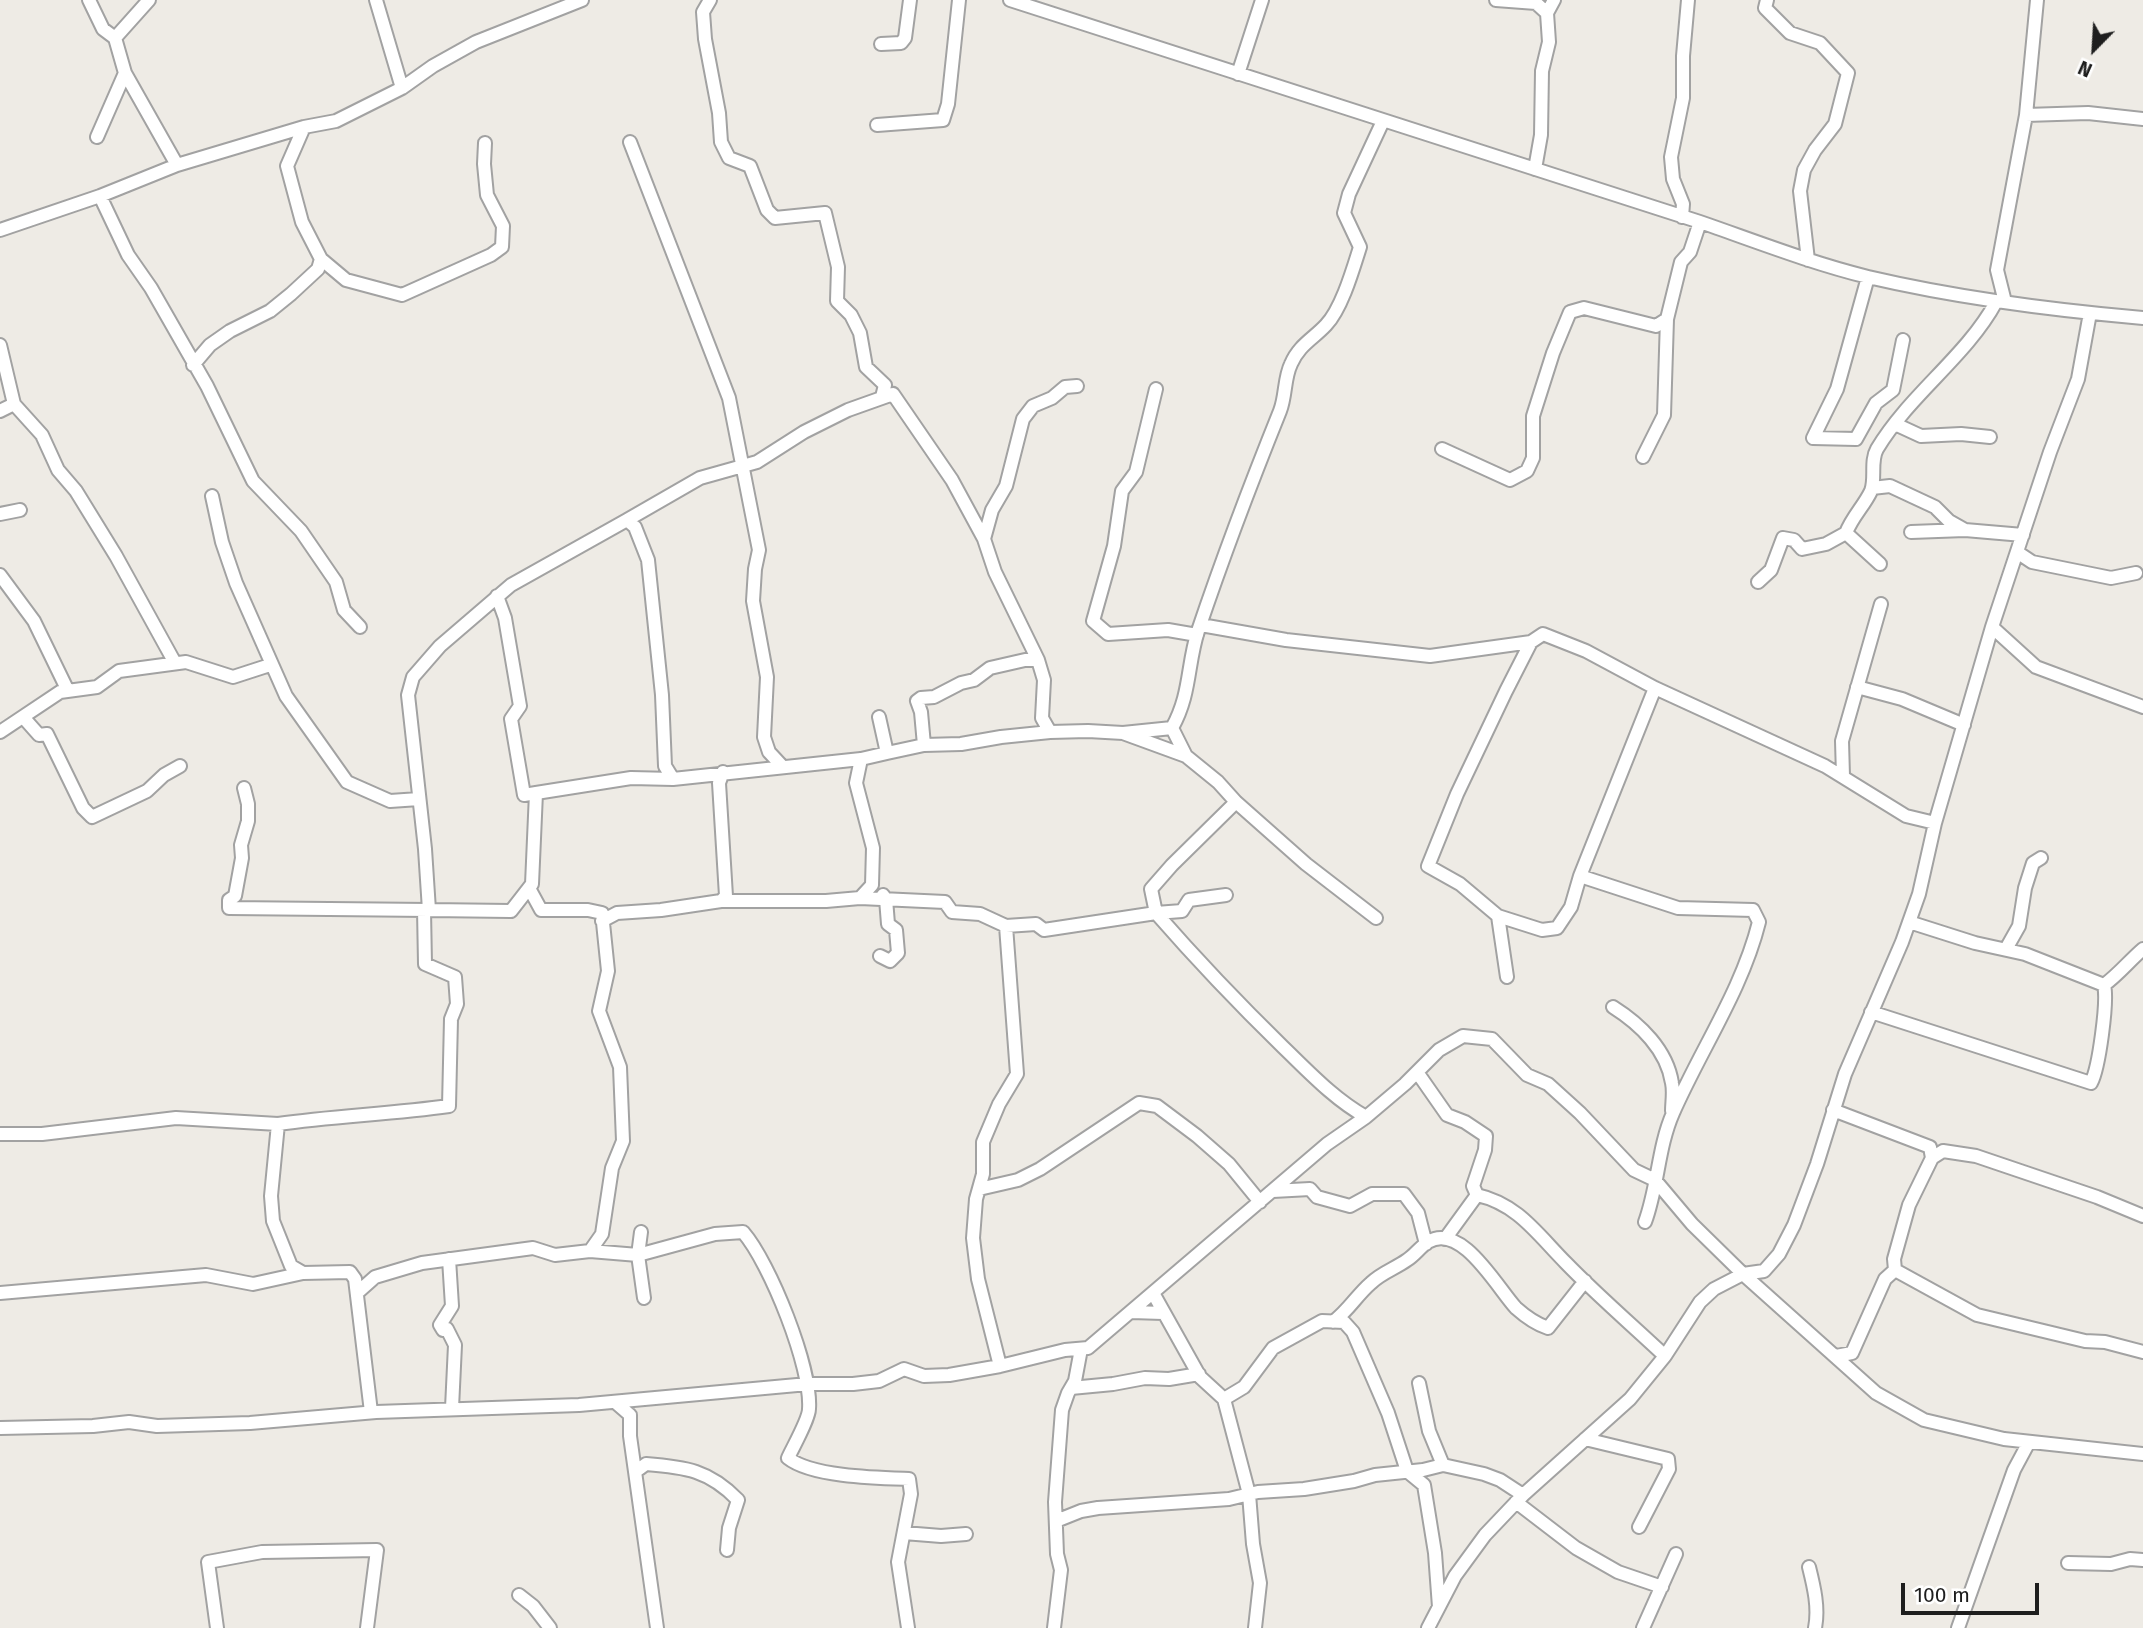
<!DOCTYPE html>
<style>
body{margin:0}
#map{position:relative;width:2143px;height:1628px;overflow:hidden;background:#eeebe5;font-family:"Fira Sans",sans-serif}
canvas{display:block}
.north{position:absolute;left:2059px;top:14px;width:70px;height:70px;-webkit-text-stroke:5px #fff;paint-order:stroke;rotate:204deg;font-size:19px;font-weight:700;line-height:28px;text-align:center;color:#1e1e1e}
.north::after{content:'';display:block;margin:auto;width:24px;height:32px;background:#1e1e1e;clip-path:polygon(50% 0,100% 100%,50% 72%,0 100%)}
.scale{position:absolute;left:1901px;top:1583px;width:138px;height:32px;box-sizing:border-box;border:4px solid #1e1e1e;border-top:0;padding-left:9px;font-size:21px;line-height:24px;white-space:nowrap;color:#1e1e1e;-webkit-text-stroke:5px #fff;paint-order:stroke}
</style>
<div id="map">
<canvas width="2143" height="1628"></canvas>
<div class="north">N</div>
<div class="scale">100 m</div>
</div>
<script>
const c = document.querySelector('canvas').getContext('2d');
c.lineJoin = 'round';
function stroke(path, color, width, dash) {
  c.strokeStyle = color;
  c.lineWidth = width;
  c.lineCap = dash ? 'butt' : 'round';
  c.setLineDash(dash || []);
  c.stroke(path);
}
const minor = new Path2D(`
 M89 0 103 29 115 38
 M376 0 402 88
 M710 0 703 12 705 39 719 113 721 142 729 158 750 166 767 210 775 218 825 213 838 267 837 301 851 315 860 333 866 367 885 385 882 397
 M1010 0 1700 222C1755 241 1811 263 1868 277 1958 298 2051 310 2143 318
 M1496 0 1536 3 1547 13 1549 42 1542 71 1541 135 1535 169
 M1767 0 1765 8 1790 33 1820 43 1848 73 1835 124 1815 150 1804 170 1800 191 1808 260
 M1547 13 1554 0
 M881 44 901 43 905 38 910 0
 M125 73 177 165
 M1238 74 1262 0
 M2026 115 2088 113 2143 119
 M877 125 943 120 948 104 959 0
 M304 127 287 166 302 222 321 259 346 280 402 295 491 255 502 247 503 226 487 195 484 164 485 143
 M97 137 125 73 115 38 149 0
 M630 142 729 398 759 550 755 569 753 601 767 677 764 737 769 752 782 766
 M100 196 128 255 151 288 207 386 253 481 301 531 336 582 344 610 360 627
 M1682 217 1683 204 1673 179 1671 157 1683 98V56L1688 0
 M0 230 100 196 177 165 304 127 336 121 402 88 433 66 476 42 582 0
 M1868 277 1837 389 1813 438 1856 439 1876 403 1893 390 1903 340
 M2005 302 1997 270 2026 115 2037 0
 M0 345 14 404 42 435 58 470 76 491 116 556 175 663
 M193 365 210 345 230 331 270 311 291 294 318 269 321 259
 M1156 389 1136 472 1122 491 1114 546 1093 621 1108 634 1168 630 1197 635
 M0 411 14 404
 M1895 424 1921 436 1961 434 1990 437
 M1442 449 1510 480 1527 471 1533 458V416L1553 353 1570 312 1584 308 1656 326 1667 319 1681 262 1690 252 1700 222
 M1643 457 1664 415 1667 319
 M1872 488 1890 486 1935 507 1949 521 1965 530
 M212 496 222 542 236 583 286 696 347 782 390 801 419 799
 M0 514 20 510
 M627 520 700 478 757 462 804 432 848 410 893 394 952 480 984 539 995 572 1038 660 1044 680 1042 718 1050 732
 M1911 532 1965 530 2023 535
 M984 539 992 510 1006 486 1023 419 1033 406 1052 398 1065 387 1077 386
 M2017 552 2032 562 2111 578 2136 573
 M1880 564 1846 533C1852 517 1864 506 1871 491 1876 479 1870 461 1877 449 1910 394 1966 357 1996 302
 M0 575 34 621 68 691
 M1758 582 1771 570 1783 538 1794 540 1802 549 1826 544 1846 533
 M497 596 505 618 520 706 511 719 524 795 536 793
 M1201 625 1286 640 1430 656 1531 642
 M1992 627 2036 667 2143 707
 M1857 687 1902 699 1964 725
 M23 717 39 735 47 734 83 808 92 817 147 791 164 775 180 766
 M1172 728 1186 756
 M0 732 60 692 97 687 119 671 186 662 233 677 270 665
 M1123 733 1172 728C1191 694 1187 665 1198 631 1223 557 1251 483 1280 411 1286 396 1284 378 1291 364 1299 345 1313 339 1326 325 1342 308 1353 269 1360 247L1344 213 1349 194 1383 121
 M924 745 921 712 917 701 921 698 934 697 961 683 974 680 990 668 1025 660H1038
 M887 753 924 745 961 744 1001 737 1050 732 1088 731 1123 733 1186 756 1218 782 1236 802 1306 864 1376 918
 M1843 776 1842 741 1881 604
 M244 788 248 804V821L241 845 242 858 235 896 229 900V908L429 910 425 849 408 695 413 677 440 646 511 585 627 520 635 527 648 560 662 695 665 766 673 779
 M1226 895 1189 900 1182 911 1156 913 1151 889 1172 865 1236 802
 M860 898 945 902 952 912 980 914 1006 926 1036 924 1044 930 1156 913C1197 960 1239 1004 1283 1047 1309 1072 1334 1099 1366 1117L1405 1084 1439 1050 1463 1036 1492 1039 1527 1075 1548 1084 1580 1113 1634 1170 1655 1180 1692 1224 1743 1274 1876 1393 1924 1420 2004 1439 2143 1454
 M721 901H826L860 898 872 885 873 848 856 783 861 759
 M429 910 511 911 532 884 536 793 631 778 673 779 861 759 887 753 879 717
 M1498 916 1542 930 1557 928 1571 907 1580 876
 M602 921 617 913 661 910 721 901 726 896 719 783 723 772
 M1909 922 1975 943 2025 954 2104 985
 M2006 949 2019 926 2025 888 2033 863 2041 858
 M880 956 890 961 898 953 896 930 888 924 886 899 883 895
 M1507 977 1498 916 1460 884 1428 866 1457 794 1506 691 1531 642 1543 634 1586 651 1655 688 1825 766 1906 816 1935 823
 M1613 1007C1640 1024 1667 1050 1672 1083 1674 1092 1672 1102 1672 1111
 M1871 1012 2091 1083C2099 1068 2108 1001 2104 985 2119 974 2129 961 2143 949
 M1417 1072 1447 1115 1465 1122 1486 1136 1485 1150 1473 1186 1477 1195C1518 1204 1538 1235 1566 1263 1597 1295 1632 1325 1665 1356
 M1833 1110 1930 1147 1932 1158
 M0 1134H42L176 1118 278 1124
 M979 1189 1018 1180 1040 1169 1139 1103 1157 1106 1197 1136 1229 1164 1260 1202
 M1273 1191 1310 1189 1317 1197 1350 1206 1372 1194H1404L1418 1213 1426 1244
 M1645 1222C1658 1187 1658 1147 1673 1113 1701 1049 1742 990 1759 922L1753 910 1678 908 1580 876 1655 688
 M641 1232 638 1255 644 1298
 M1445 1239 1477 1195
 M590 1251 638 1255 715 1234 743 1232C770 1263 812 1368 809 1409 809 1419 793 1447 788 1458 812 1477 878 1478 909 1479L911 1494 898 1562 908 1628
 M449 1259 452 1306 440 1325 443 1330 447 1329 455 1345 452 1408
 M1895 1270 1977 1315 2085 1341 2105 1342 2143 1352
 M0 1293 206 1275 253 1284 303 1273
 M357 1293 375 1277 422 1263 533 1248 555 1255 590 1251 602 1234 612 1168 623 1141 620 1067 599 1011 608 971 602 913 588 910H541L529 888
 M1153 1293 1200 1377 1224 1399 1249 1494 1253 1544 1260 1583 1255 1628
 M1131 1312 1163 1313
 M1333 1322C1349 1310 1356 1296 1371 1283 1381 1273 1396 1268 1407 1260 1415 1255 1420 1247 1428 1242 1461 1221 1498 1289 1516 1308 1526 1317 1536 1324 1548 1328L1585 1281
 M1836 1356 1852 1353 1885 1279 1895 1270 1894 1259 1909 1205 1932 1158 1943 1151 1976 1156 2097 1197 2143 1216
 M1000 1366 978 1279 973 1238 976 1199 983 1174V1142L999 1104 1017 1074 1006 926
 M1419 1383 1429 1431 1443 1465
 M1071 1388 1113 1384 1145 1378 1169 1379 1199 1374
 M1224 1399 1244 1387 1273 1348 1322 1321 1344 1322 1353 1332 1388 1413 1407 1471 1424 1485 1435 1553 1439 1607
 M615 1402 630 1415V1436L657 1628
 M371 1412 355 1279 350 1272 303 1273 291 1266 273 1221 271 1196 278 1124C335 1116 392 1114 449 1106L451 1019 457 1004 455 977 425 964 424 910
 M0 1428 93 1426 129 1422 157 1426 250 1423 376 1412 579 1405 808 1384H853L879 1381 904 1369 924 1376 949 1375 1000 1366 1065 1350 1088 1348 1327 1144 1366 1117
 M1585 1439 1668 1459 1669 1469 1639 1527
 M635 1472 646 1464C685 1467 709 1470 738 1500L729 1528 727 1550
 M1516 1502 1576 1548 1618 1572 1662 1587
 M1056 1521 1081 1511 1098 1508 1229 1499 1258 1492 1304 1489 1354 1481 1375 1475 1423 1470 1443 1465 1484 1474 1500 1480 1523 1495
 M904 1533 941 1536 966 1534
 M2068 1563 2111 1564 2130 1559 2143 1560
 M1809 1567C1814 1587 1819 1608 1815 1628
 M519 1595 533 1606 550 1628
 M217 1628 208 1562 262 1552 377 1550 367 1628
 M1054 1628 1061 1570 1057 1554 1055 1502 1062 1410 1068 1393 1075 1381 1081 1349
 M1428 1628 1455 1576 1485 1535 1523 1495 1630 1399 1665 1356 1700 1302 1714 1289 1743 1274 1764 1271 1779 1254 1794 1225 1817 1164 1845 1074 1902 942 1919 894 1935 823 1992 627 2050 452 2078 379 2090 313
 M1643 1628 1676 1554
 M1958 1628 2014 1470 2029 1442`);
stroke(minor, '#a2a2a2', 16);
stroke(minor, '#fff', 12);
</script>
